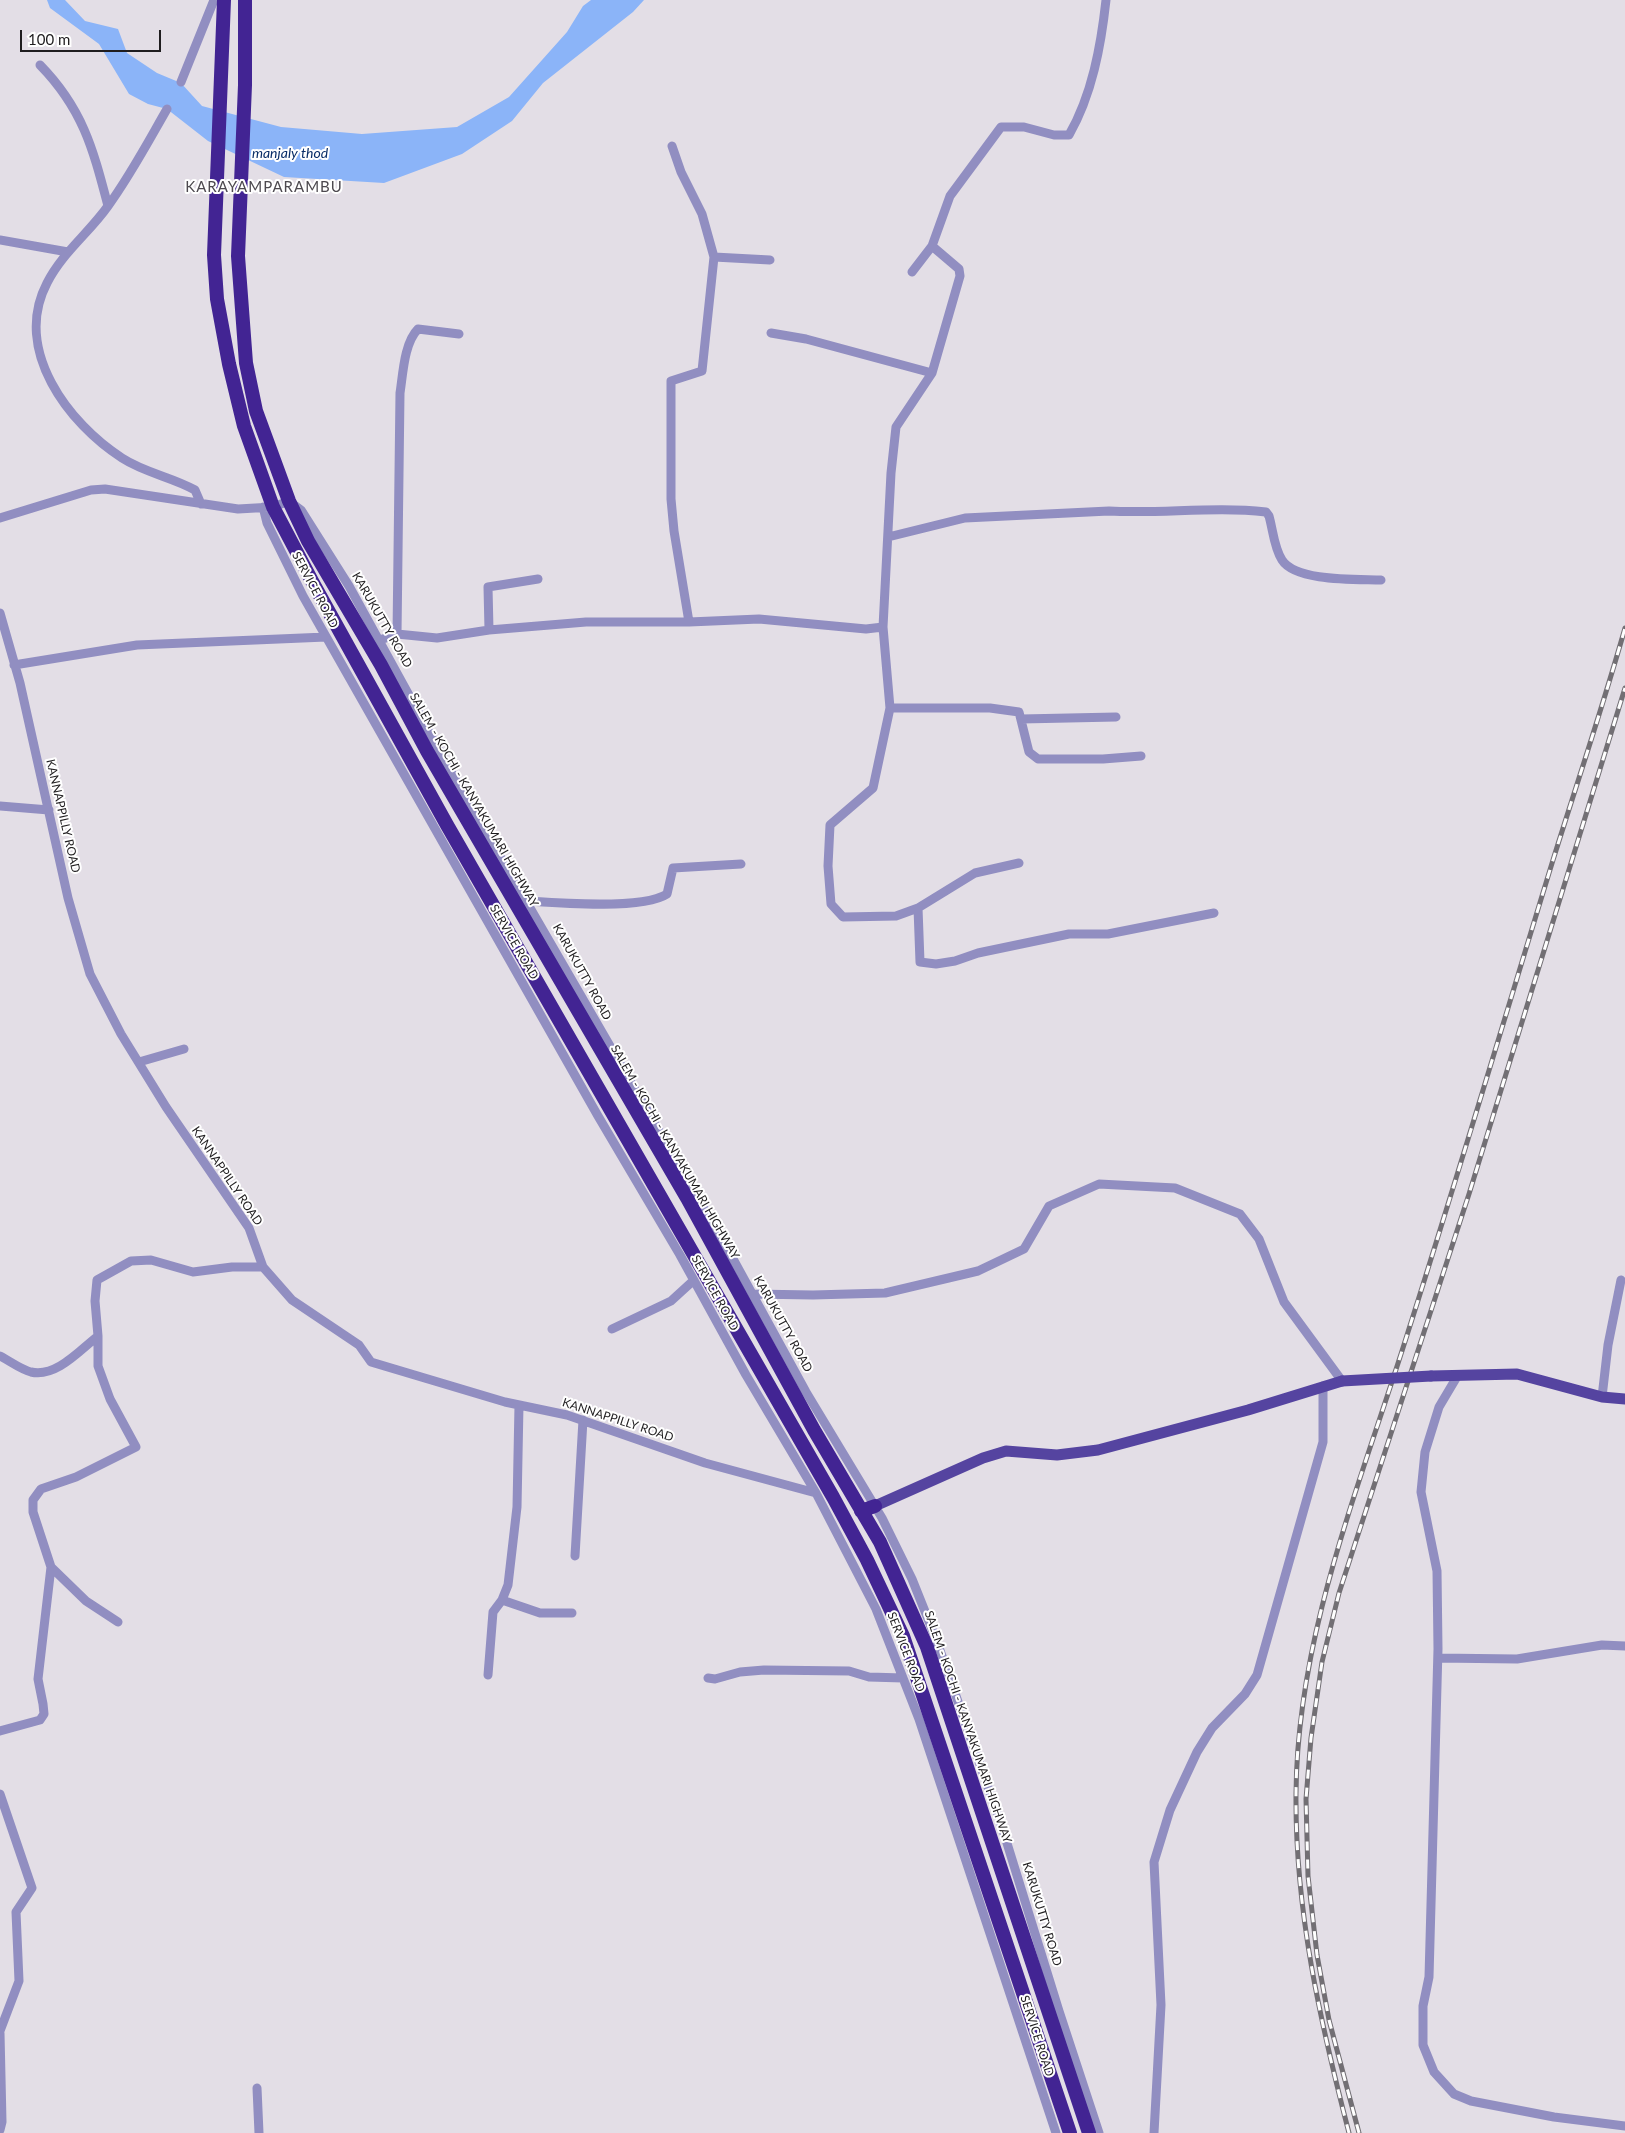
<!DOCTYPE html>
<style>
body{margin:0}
#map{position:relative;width:1625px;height:2133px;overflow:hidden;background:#e3dee6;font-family:Lato,sans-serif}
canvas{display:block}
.scale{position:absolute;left:20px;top:30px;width:141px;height:22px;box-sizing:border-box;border:2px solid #1f1d1f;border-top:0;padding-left:6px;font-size:15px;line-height:18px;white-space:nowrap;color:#1f1d1f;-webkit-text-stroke:4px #fff;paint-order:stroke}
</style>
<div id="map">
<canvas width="1625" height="2133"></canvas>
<div class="scale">100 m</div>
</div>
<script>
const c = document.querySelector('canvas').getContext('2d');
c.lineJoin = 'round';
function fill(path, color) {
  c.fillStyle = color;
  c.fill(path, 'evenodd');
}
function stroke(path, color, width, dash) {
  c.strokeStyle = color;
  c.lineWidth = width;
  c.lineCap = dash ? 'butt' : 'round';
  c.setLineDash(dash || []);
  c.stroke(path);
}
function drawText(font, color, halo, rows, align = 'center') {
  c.font = font + ' Lato,sans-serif';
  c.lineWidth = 4;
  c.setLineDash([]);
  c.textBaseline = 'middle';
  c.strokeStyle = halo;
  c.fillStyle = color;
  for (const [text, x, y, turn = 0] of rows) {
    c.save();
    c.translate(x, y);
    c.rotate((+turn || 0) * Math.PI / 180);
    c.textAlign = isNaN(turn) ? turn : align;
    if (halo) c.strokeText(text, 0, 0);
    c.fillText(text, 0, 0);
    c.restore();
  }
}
fill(new Path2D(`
 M47 0H65L85 21 118 29 127 53 157 73 181 83 202 106 281 127 362 134 457 127 509 97 567 32 583 6 591 0H644L633 12 543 83 512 121 462 154 384 183 284 177 208 141 167 109 148 104 129 94 99 44 50 8Z`), '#8bb4f8');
stroke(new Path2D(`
 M40 65C83 109 93 149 108 206
 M181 82 214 0
 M167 109C148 142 130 176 108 206 89 233 62 253 47 283 12 350 69 424 122 458 145 473 172 477 195 490L201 504
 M672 146 681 172 702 214 714 257
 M0 240 68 252
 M912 272 932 246 950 196 1001 127H1024L1054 135H1069C1092 95 1101 46 1106 0
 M771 333 806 339 932 373
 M263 507 267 523 303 596 598 1116 680 1255 746 1375 816 1493 876 1609 919 1719 1056 2133
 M0 518 91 490 105 489 238 509 273 507 289 501 301 510 349 586 449 768 727 1248 806 1392 882 1518 912 1579 936 1639 1002 1827 1059 2011 1099 2133
 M888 537 965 518 1109 511C1161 514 1214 506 1266 512L1269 516C1273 530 1274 548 1282 560 1296 582 1358 579 1381 580
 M0 613 20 683 68 898 90 974 121 1034 166 1107 249 1228 263 1267 292 1300 359 1345 371 1362 505 1402 567 1415 705 1463 816 1493
 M689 622 674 531 671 499V381L702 371 714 257 770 260
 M883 627 890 708 873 788 830 825 828 866 831 904 843 917 896 916 918 908 975 873 1019 863
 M489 630 488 587 538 579
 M397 634 400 393C403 374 404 343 418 329L459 334
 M380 640 397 634 437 638 489 630 586 622H689L759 619 866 629 883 627 891 473 896 427 932 373 960 276 959 269 932 246
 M14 665 137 645 326 637
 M890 708H990L1019 712 1029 752 1038 759H1103L1141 756
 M1021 719 1116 717
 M0 806 49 810
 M528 901C557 903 643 910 667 894L673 868 741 864
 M918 908 920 962 936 964 955 961 978 953 1069 934H1108L1214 913
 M139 1062 184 1049
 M752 1294 813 1295 885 1293 978 1271 1024 1249 1049 1206 1099 1184 1175 1188 1240 1214 1259 1239 1284 1302 1342 1381
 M612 1329 671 1301 694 1280
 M0 1356C10 1361 20 1369 31 1372 56 1378 80 1350 98 1336L95 1301 97 1280 131 1261 151 1260 193 1272 232 1267H263
 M1458 1375 1439 1407 1425 1452 1421 1492 1437 1571 1438 1649 1429 1977 1423 2006V2045L1434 2072 1454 2094 1471 2101 1554 2117 1625 2126
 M1602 1397 1608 1345 1621 1280
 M575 1556 583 1420
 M51 1567 86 1601 118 1622
 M502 1600 540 1613H572
 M1438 1658 1517 1659 1602 1645 1625 1646
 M488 1675 493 1612 502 1600 508 1585 517 1507 519 1405
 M708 1678 715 1679 740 1672 764 1670 849 1671 869 1677 903 1678
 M0 1731 40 1720 44 1714 43 1704 38 1679 51 1567 33 1512V1500L41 1489 76 1477 136 1447 110 1399 98 1366V1336
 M0 1794 32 1888 16 1912 19 1981 0 2031
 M0 2033 2 2122 0 2130
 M257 2088 259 2133
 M1154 2133 1161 2005 1154 1862 1170 1810 1197 1752 1212 1728 1245 1694 1257 1675 1323 1442V1386`), '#918ec1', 9);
stroke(new Path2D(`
 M1431 1376 1517 1374 1602 1397 1625 1399
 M875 1506 983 1458 1006 1451 1057 1455 1098 1450 1248 1410 1342 1381`), '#5544a0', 11);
stroke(new Path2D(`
 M224 0 214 255 217 299 229 364 244 426 273 507 313 583 447 825 833 1497 867 1560 903 1636 1070 2133
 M245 0V85L238 256 246 363 256 411 289 501 308 541 381 665 427 751 687 1198 814 1430 880 1542 927 1647 1089 2133
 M861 1511 875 1506`), '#422493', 14);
const rail = new Path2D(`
 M1349 2133C1320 2021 1295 1910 1296 1794 1297 1633 1361 1483 1408 1332 1458 1175 1505 1017 1553 860 1577 783 1603 706 1625 628
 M1359 2133 1329 2020 1317 1955 1308 1876 1306 1799 1311 1738 1322 1662 1339 1593 1469 1194 1625 688`);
stroke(rail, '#726f74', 5);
stroke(rail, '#fff', 3, [9]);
stroke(new Path2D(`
 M1342 1381 1431 1376`), '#5544a0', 11);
drawText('12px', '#1f1d1f', '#fff', [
 ["SERVICE ROAD",315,590,62],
 ["KARUKUTTY ROAD",382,620,60],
 ["SALEM - KOCHI - KANYAKUMARI HIGHWAY",474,800,60],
 ["KANNAPPILLY ROAD",63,816,77],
 ["SERVICE ROAD",514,942,60],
 ["KARUKUTTY ROAD",582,972,61],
 ["SALEM - KOCHI - KANYAKUMARI HIGHWAY",675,1152,60],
 ["KANNAPPILLY ROAD",227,1176,56],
 ["SERVICE ROAD",715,1293,61],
 ["KARUKUTTY ROAD",783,1324,61],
 ["KANNAPPILLY ROAD",618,1420,18],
 ["SERVICE ROAD",906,1652,69],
 ["SALEM - KOCHI - KANYAKUMARI HIGHWAY",968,1727,71],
 ["KARUKUTTY ROAD",1042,1914,73],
 ["SERVICE ROAD",1037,2036,72]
]);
drawText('italic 14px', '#0a2e68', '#fff', [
 ["manjaly thod",290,153]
]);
c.letterSpacing = '1px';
drawText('15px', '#4d494f', '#fff', [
 ["KARAYAMPARAMBU",264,187]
]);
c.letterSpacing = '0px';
</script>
